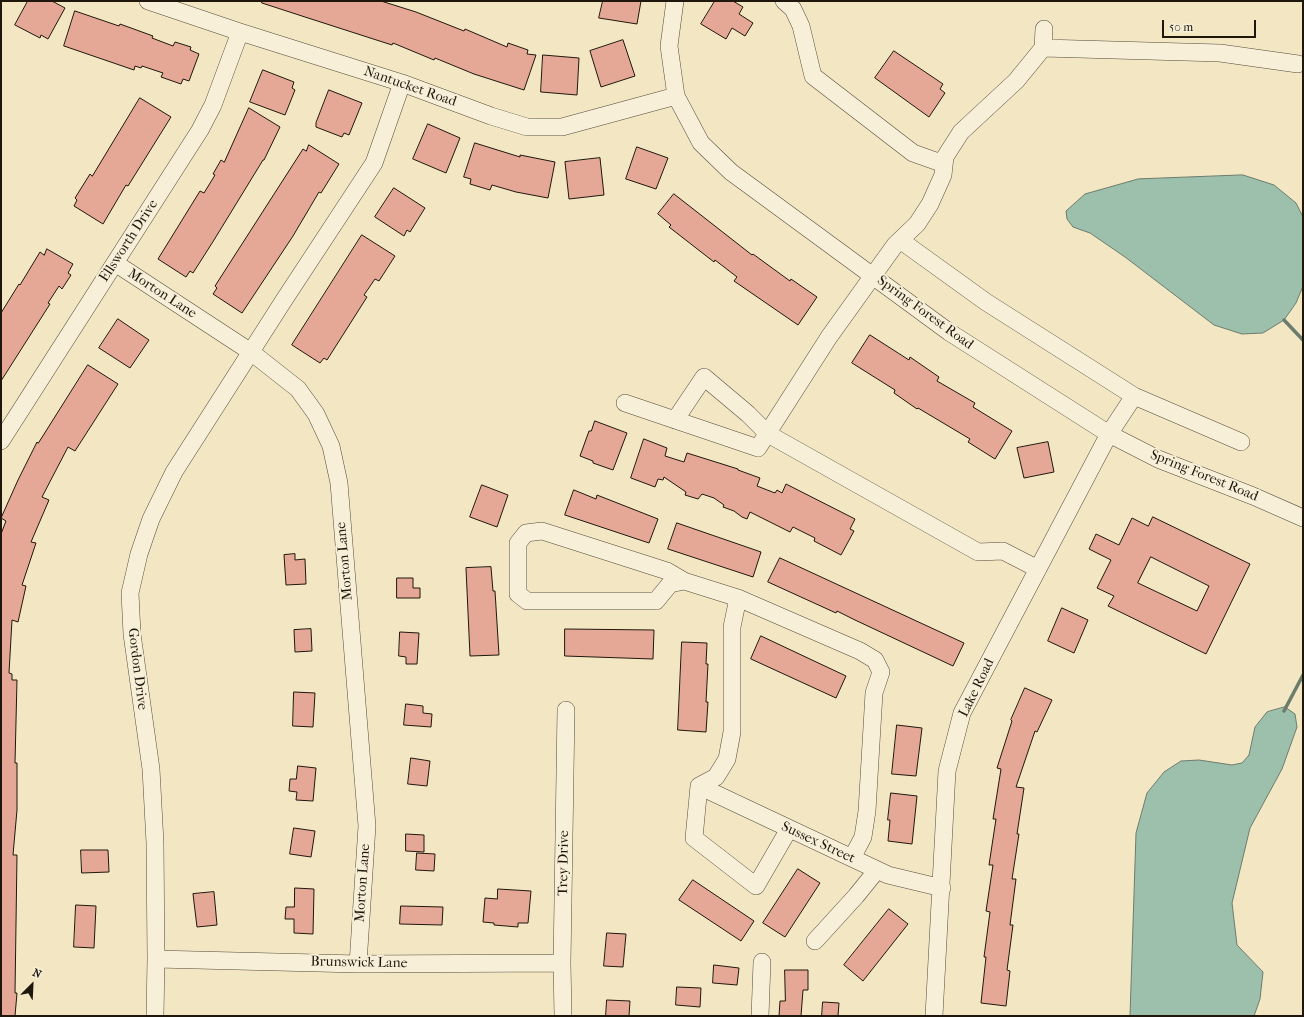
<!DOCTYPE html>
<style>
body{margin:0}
#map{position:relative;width:1304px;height:1017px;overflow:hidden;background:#f3e6c3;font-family:"IM FELL French Canon",serif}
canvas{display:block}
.frame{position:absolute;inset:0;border:2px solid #1f170c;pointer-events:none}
.north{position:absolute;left:12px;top:965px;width:40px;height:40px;-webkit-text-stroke:3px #f7efd8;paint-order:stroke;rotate:24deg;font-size:11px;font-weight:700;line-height:16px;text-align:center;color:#1f170c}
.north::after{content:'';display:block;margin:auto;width:14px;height:18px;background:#1f170c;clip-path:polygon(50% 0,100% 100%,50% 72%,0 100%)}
.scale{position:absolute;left:1162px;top:20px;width:94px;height:18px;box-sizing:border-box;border:2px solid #1f170c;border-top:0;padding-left:5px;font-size:12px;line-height:14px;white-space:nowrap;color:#1f170c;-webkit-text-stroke:3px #f7efd8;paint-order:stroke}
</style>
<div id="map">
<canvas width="1304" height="1017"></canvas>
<div class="frame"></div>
<div class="north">N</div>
<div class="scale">50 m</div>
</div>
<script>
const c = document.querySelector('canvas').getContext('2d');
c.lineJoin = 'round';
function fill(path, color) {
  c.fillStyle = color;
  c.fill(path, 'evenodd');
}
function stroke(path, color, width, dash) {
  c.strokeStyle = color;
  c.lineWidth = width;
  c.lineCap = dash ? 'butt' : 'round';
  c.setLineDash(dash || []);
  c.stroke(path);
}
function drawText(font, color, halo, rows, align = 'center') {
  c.font = font + ' "IM FELL French Canon",serif';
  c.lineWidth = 4;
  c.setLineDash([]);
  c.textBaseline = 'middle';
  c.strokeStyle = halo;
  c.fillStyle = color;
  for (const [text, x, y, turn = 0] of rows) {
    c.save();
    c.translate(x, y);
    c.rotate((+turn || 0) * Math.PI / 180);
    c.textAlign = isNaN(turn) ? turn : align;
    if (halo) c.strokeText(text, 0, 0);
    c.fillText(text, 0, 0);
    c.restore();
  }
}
const water = new Path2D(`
 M1243 175 1274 185 1296 203 1303 217V286L1296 303 1284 320 1263 333 1242 334 1214 325 1125 257 1090 233 1073 227 1067 219 1066 211 1085 194 1138 179Z
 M1285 707 1295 714 1297 727 1282 769 1250 828 1232 903 1237 945 1263 972 1260 999 1254 1016H1130L1136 833 1147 793 1164 772 1181 761 1199 760 1232 765 1242 763 1249 755 1255 727 1267 712Z`);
fill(water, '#9dc0ad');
stroke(water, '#6b7c6d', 1);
stroke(new Path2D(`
 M1284 320 1303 340
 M1284 711 1303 675`), '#6b7c6d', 3.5);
const building = new Path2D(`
 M28 1H52L65 8 48 39 41 35 40 38 15 25Z
 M262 1H381L416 12 464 31 465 29 507 47 508 43 528 50 527 54 536 55 524 90 474 74 435 58 434 60 393 43 392 45 305 17 262 3Z
 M603 1H641L637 24 599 18Z
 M715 1H733L743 7 739 14 753 23 745 36 732 28 726 39 701 24Z
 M75 11 119 26 120 24 153 36 152 38 173 46 175 42 191 47 190 50 199 54 189 81 183 79 181 84 161 77 163 73 142 66 141 68 135 66 134 70 64 46Z
 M623 40 635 76 601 87 590 51Z
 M894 51 943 84 940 89 945 93 929 117 875 78Z
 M543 55 579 58 577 95 541 92Z
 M263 70 294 82 292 88 295 90 285 115 250 102Z
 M329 90 362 103 349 135 344 133 342 137 316 127V123Z
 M140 98 171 117 128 186 126 185 103 224 74 206 77 200 75 198 90 174 92 176Z
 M249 108 280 127 264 160H263L214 240 193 273 190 271 186 277 158 259 200 191 204 193 215 175 213 174 221 160 224 162Z
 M428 124 460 138 446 173 413 159Z
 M475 143 520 157V155L555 162 548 198 516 192 492 185 490 190 470 184 471 179 464 177Z
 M309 145 339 164 321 193 319 192 293 236 242 313 213 294 217 288 215 286 303 149 306 151Z
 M637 147 668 158 656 189 626 179Z
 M600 158 604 195 569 199 565 162Z
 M394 188 425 208 410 232 407 230 404 236 375 217Z
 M674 194 752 255 753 254 790 281 791 279 817 297 798 325 734 281 737 277 715 260 714 262 669 227 671 225 658 214Z
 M362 235 395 256 379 281 375 279 364 295 367 297 327 360 324 358 320 363 292 345Z
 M47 249 73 264 68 273 71 275 62 289 59 286 48 303 50 304 1 381V313L19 284 20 285 40 252 44 255Z
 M118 319 149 340 130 368 99 348Z
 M870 335 909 360 910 357 939 377 937 381 975 403 973 407 1012 431 995 459 968 442 970 439 918 408 917 409 894 393 895 390 852 363Z
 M88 365 118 384 75 451 68 447 42 497 49 500 31 542 36 543 22 585 26 586 18 622 12 620 9 673 12 674V680H17L15 763H17V810L13 855H17L15 993H17L15 1016H1V534L6 521 1 518 18 480 37 442 38 443Z
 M595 421 627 433 613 470 593 463V461L580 456 589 431H591Z
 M644 439 667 448 665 456 684 462 687 453 738 469V470L760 478 757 486 775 493 777 490 782 493 786 484 855 519 850 529 854 531 841 555 814 541 815 538 793 527 790 532 750 512 747 519 742 517 734 511 723 507 724 505 714 498 702 494 698 499 685 495 686 492 664 477 663 480 658 479 655 487 631 478Z
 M1048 442 1054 472 1024 478 1017 448Z
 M482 485 508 495 497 527 470 517Z
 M574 490 596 499 597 495 658 519 649 543 565 515Z
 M1153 517 1250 564 1206 654 1108 606 1114 596 1097 588 1111 560 1089 549 1096 534 1119 545 1132 518 1148 526ZM1151 557 1209 586 1197 611 1138 583Z
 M677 523 761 552 753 577 668 549Z
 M295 554V560L305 559 306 584 286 585 284 555Z
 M780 558 964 643 953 666 855 620 837 611 836 613 768 582Z
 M491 567 493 591H495L499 655 470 656 466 568Z
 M397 578H413V588H420V598H397Z
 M1062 608 1088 620 1074 653 1048 641Z
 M311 629 312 651 295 652 294 630Z
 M565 629 654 630 653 659 565 656Z
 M400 632 419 633 417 664H406V657L399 656Z
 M761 636 846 676 836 698 751 659Z
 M682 642 707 643 706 664H708L706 702H708L706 732 678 730Z
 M1025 688 1052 700 1037 732 1035 731 1016 787 1024 788 1017 834H1019L1012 879H1016L1010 925H1013L1007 970 1010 971 1006 1006 981 1003 986 957H984L990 912 986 911 993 865H989L996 819H993L1001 769 997 768 1012 721 1011 720Z
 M294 692 315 693 313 727 293 726Z
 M406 704 423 706V713L432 714 431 727 404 725Z
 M897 725 922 728 916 776 892 774Z
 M411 758 430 761 427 786 408 784Z
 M298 766 316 768 313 801 296 800 297 792 289 791 290 779H296Z
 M891 793 917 796 912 844 888 841 890 820H888Z
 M294 828 315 831 311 857 290 854Z
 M406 834 424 835V852L406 851Z
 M81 850H108L109 872 82 873Z
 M417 853 435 854 434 871 416 870Z
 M798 869 820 883 785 937 763 923Z
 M693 880 754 921 741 941 679 900Z
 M295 888 314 889 313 934 294 933V919H285L286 907H294Z
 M498 889 531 891 528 923H518V927L494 925V923L483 922 485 898 497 899Z
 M214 892 217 925 197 927 193 894Z
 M76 905 96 906 94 948 74 947Z
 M401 906 443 907 442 925 400 924Z
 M889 909 908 924 863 981 844 965Z
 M607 933 626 934 623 967 604 966Z
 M714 965 739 968 737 985 713 983Z
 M785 970H808V990H803L801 1016H779L780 1001H785Z
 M677 987 701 988 700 1007 676 1005Z
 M607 1000 630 1001 629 1016H606Z
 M823 1002 839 1003 838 1016H822Z`);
fill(building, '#e5a896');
stroke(building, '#1f170c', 1);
const minor = new Path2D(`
 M148 1 240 32 402 83 491 116 527 127H562L676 96
 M675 1 669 46 676 96 701 143 731 172 949 332 1109 434 1158 459 1253 496 1303 518
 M784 1 793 9 801 26 813 76 913 153 944 164
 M1043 48 1220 53 1298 64
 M900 240 986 302 1134 396 1241 442
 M115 263 251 352 298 389 316 414 331 446 339 483 367 826 358 964
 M625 403 758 448 829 337 895 245 917 224 930 204 943 175 945 157 961 132 1016 81 1043 48 1044 29
 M675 420 704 377 748 414 768 434 978 552 1003 551 1038 569
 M1 441 200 130 213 105 240 32
 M684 581 667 571 542 531 526 533 518 543V594L527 601H656L670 584 684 581 738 598
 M699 786 716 777 727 759 732 732V627L738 598 860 651 875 660 881 672 874 693 867 811 863 837 852 858
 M699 786 888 875 942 888
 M699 786 694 838 756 886 789 829
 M815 941 856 896 877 870
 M156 959 358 964 562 963
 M155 1016 156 959 155 843 151 769 132 634 130 593 139 554 151 519 174 472 284 300 374 163 402 83
 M563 1016 562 963 566 710
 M760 1016 762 962
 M934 1016 947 771 962 713 1109 434 1134 396`);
stroke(minor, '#544b3a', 18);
stroke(minor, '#f7efd8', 17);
drawText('14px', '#1f170c', '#f7efd8', [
 ["Nantucket Road",410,87,19],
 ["Ellsworth Drive",129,241,-57],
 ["Morton Lane",162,294,33],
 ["Spring Forest Road",925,313,36],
 ["Spring Forest Road",1204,476,22],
 ["Morton Lane",345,561,-95],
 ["Gordon Drive",137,669,83],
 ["Lake Road",977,688,-64],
 ["Sussex Street",818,843,25],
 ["Trey Drive",564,863,-89],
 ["Morton Lane",363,883,-86],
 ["Brunswick Lane",359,963,1]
]);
</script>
